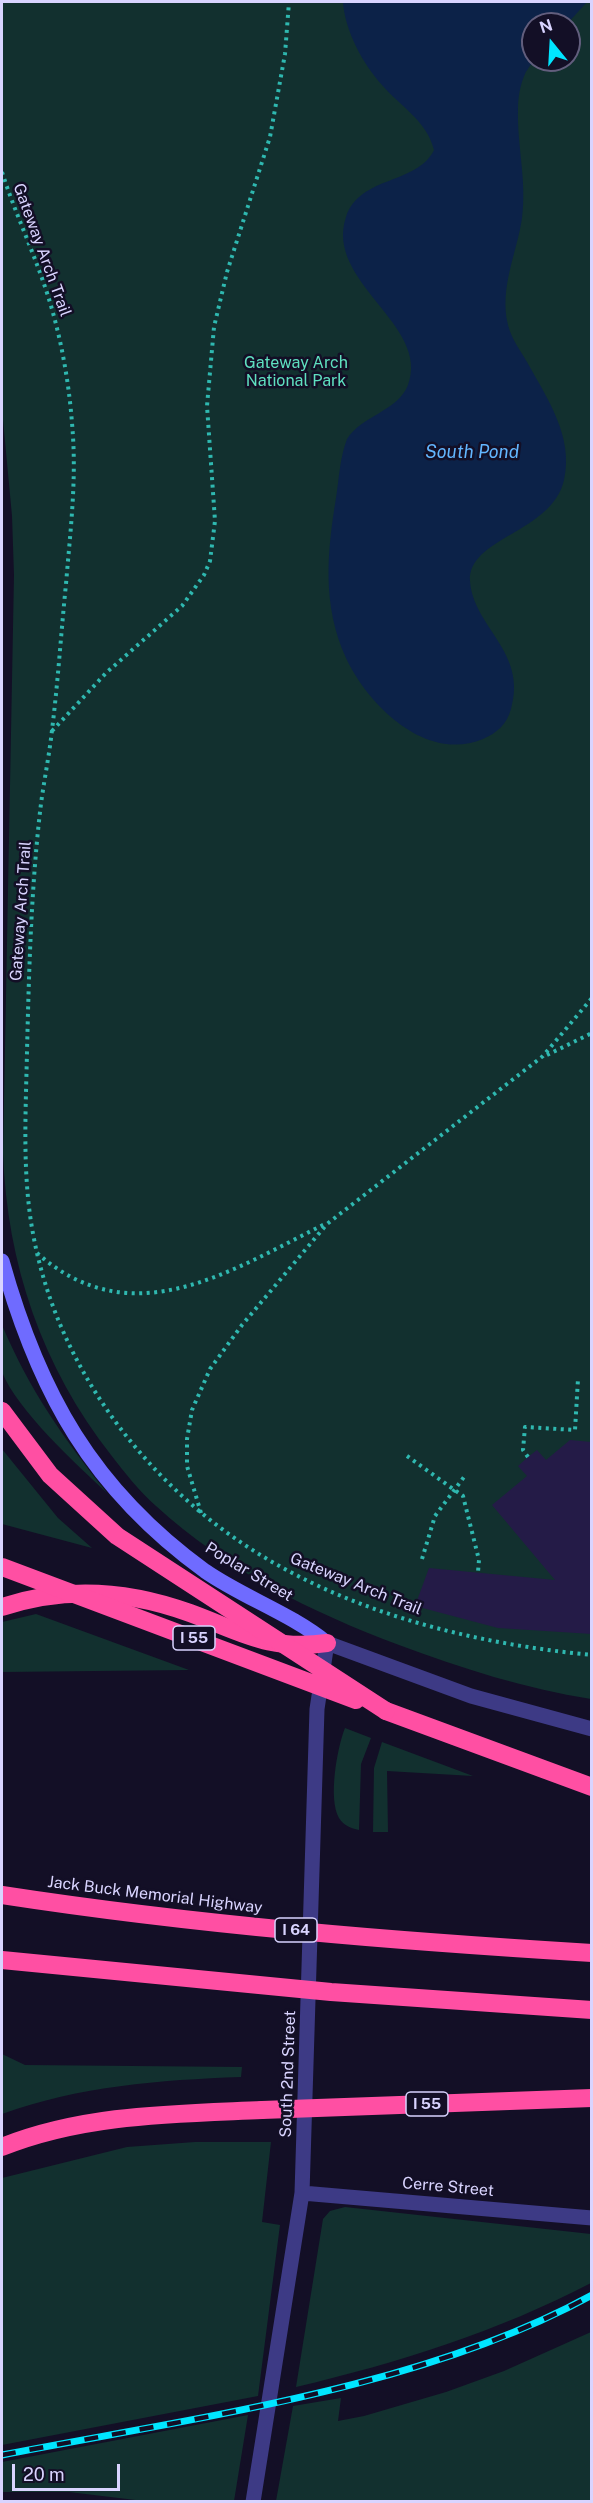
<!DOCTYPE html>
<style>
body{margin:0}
#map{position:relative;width:593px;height:2503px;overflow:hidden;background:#130f26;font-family:"Public Sans",sans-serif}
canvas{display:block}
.frame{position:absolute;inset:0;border:3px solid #d9d4ff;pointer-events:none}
.north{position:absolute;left:521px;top:12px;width:60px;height:60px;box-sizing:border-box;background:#130f26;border:2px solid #625e7d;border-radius:50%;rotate:342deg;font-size:16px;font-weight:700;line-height:24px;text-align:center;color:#d9d4ff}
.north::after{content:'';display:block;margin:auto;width:21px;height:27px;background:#00e5ff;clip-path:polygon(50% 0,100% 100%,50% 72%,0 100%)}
.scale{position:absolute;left:12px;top:2464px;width:108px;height:27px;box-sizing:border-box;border:3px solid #d9d4ff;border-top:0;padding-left:8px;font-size:18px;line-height:21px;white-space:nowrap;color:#d9d4ff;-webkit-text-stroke:4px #130f26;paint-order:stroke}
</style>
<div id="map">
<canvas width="593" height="2503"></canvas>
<div class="frame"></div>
<div class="north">N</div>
<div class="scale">20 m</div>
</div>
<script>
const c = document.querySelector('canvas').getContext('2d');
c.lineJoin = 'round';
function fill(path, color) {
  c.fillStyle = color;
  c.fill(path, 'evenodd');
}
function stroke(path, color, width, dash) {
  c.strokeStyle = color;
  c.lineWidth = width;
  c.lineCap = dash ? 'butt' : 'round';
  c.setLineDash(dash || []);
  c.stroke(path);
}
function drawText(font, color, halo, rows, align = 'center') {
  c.font = font + ' "Public Sans",sans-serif';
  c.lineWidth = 5;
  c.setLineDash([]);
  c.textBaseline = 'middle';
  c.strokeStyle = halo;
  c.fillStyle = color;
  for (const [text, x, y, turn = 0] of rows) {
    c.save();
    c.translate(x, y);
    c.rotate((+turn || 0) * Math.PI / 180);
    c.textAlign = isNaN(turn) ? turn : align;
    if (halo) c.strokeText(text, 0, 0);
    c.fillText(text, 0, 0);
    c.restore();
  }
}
fill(new Path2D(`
 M2 2H591V1699C526 1689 461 1668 399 1645 311 1612 226 1570 156 1506 139 1491 125 1473 111 1455 42 1367 7 1264 3 1153L14 575 12 516 2 409ZM533 24H569V60H533Z
 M2 1325C30 1391 63 1437 107 1493 76 1464 17 1410 2 1372 0 1360 1 1339 2 1325Z
 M2 1449 58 1518 92 1548 2 1524Z
 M36 1614 189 1670 2 1672V1622Z
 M345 1728 371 1738 361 1764 359 1830C351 1828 344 1826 339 1818 328 1799 337 1748 345 1728Z
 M382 1742 473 1776 387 1771 388 1832H373L374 1768Z
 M2 2054 25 2065 242 2067 241 2077C159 2080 80 2086 2 2114Z
 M195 2142H271L262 2222 280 2225 258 2396 2 2445V2178L127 2147Z
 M345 2207 591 2234V2283C499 2331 398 2363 296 2387L323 2219 330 2211Z
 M591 2332V2501H276L293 2406 341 2398 338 2421 364 2416 446 2392 504 2371Z
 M248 2415 234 2501 152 2502 69 2492H2V2462Z`), '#12302f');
fill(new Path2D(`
 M343 2H587L567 24H533C533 35 535 49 533 60 533 63 527 69 525 74 520 85 518 98 518 109 517 146 527 181 522 218 517 253 499 288 508 325 511 338 520 350 527 362 547 398 574 437 564 480 552 533 468 537 470 581 473 627 528 652 511 709 507 724 497 733 483 739 426 763 368 705 346 658 322 605 327 553 336 498 339 478 340 457 347 439 361 416 398 411 408 385 431 325 324 282 346 217 360 175 417 185 434 150 427 121 401 107 382 85 363 64 345 31 343 2Z`), '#0c2248');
fill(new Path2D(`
 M570 1440 592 1442V1634L498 1628 415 1606 429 1568 555 1580 492 1505 527 1476 518 1466 528 1457 537 1450 546 1460Z`), '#241b47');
stroke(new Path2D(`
 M2 172C14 210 31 246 44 284 61 333 70 386 73 437 76 486 70 535 66 584 61 633 58 682 52 730 49 758 43 785 40 812 31 892 29 971 27 1051 26 1103 23 1155 29 1207 42 1318 99 1419 180 1494 290 1597 444 1641 592 1655
 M52 731 106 673 182 606 204 575 210 561 215 521 207 406 214 327 227 272 270 137 285 54 289 2
 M547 1055 592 1033
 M37 1253C132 1337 230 1271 325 1224
 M407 1456 463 1496 479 1560 478 1572
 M528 1457 523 1450 525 1427 575 1430 578 1379
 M201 1513 187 1466V1439L192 1410 210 1369 242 1325 327 1224 543 1056 592 998
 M422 1559 435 1516 464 1477`), '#2fb8b0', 4, [3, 4.5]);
stroke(new Path2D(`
 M302 2193 592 2218
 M253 2502 302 2193 317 1709 327 1643 471 1696 592 1729`), '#3d3a85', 15);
stroke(new Path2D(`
 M2 1261C39 1393 92 1489 205 1571 244 1598 290 1613 327 1643`), '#6f6bff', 15);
stroke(new Path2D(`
 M2 1607C65 1586 127 1590 190 1613 242 1632 268 1651 327 1643
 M386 1711 592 1787
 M2 2147C84 2114 174 2114 262 2110`), '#ff4fa3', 18);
const rail = new Path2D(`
 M2 2455C192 2418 421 2389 592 2295`);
stroke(rail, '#00e5ff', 7);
stroke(rail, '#130f26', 4.5, [14]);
stroke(new Path2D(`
 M2 1411 50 1475 117 1536 386 1711
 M2 1567 356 1700
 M2 1895C197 1925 394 1941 592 1953
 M2 1960 331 1992 592 2010
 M262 2110 592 2098`), '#ff4fa3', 18);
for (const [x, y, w] of [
 [194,1638,42],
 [296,1930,42],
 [427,2104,42]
]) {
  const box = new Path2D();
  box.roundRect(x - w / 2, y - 12, w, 24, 4.5);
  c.fillStyle = '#130f26';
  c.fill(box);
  stroke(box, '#d9d4ff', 1.5);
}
drawText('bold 15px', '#d9d4ff', null, [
 ["I 55",194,1638],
 ["I 64",296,1930],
 ["I 55",427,2104]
]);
drawText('16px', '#d9d4ff', '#130f26', [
 ["Gateway Arch Trail",42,250,70],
 ["Gateway Arch Trail",21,911,-86],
 ["Poplar Street",249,1572,31],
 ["Gateway Arch Trail",356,1584,22],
 ["Jack Buck Memorial Highway",155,1895,7],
 ["South 2nd Street",288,2074,-88],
 ["Cerre Street",448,2187,5]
]);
drawText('16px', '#5fe0c0', '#130f26', [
 ["Gateway Arch",296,363],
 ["National Park",296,381]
]);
drawText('italic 18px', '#62b6ff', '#130f26', [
 ["South Pond",472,452]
]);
</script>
